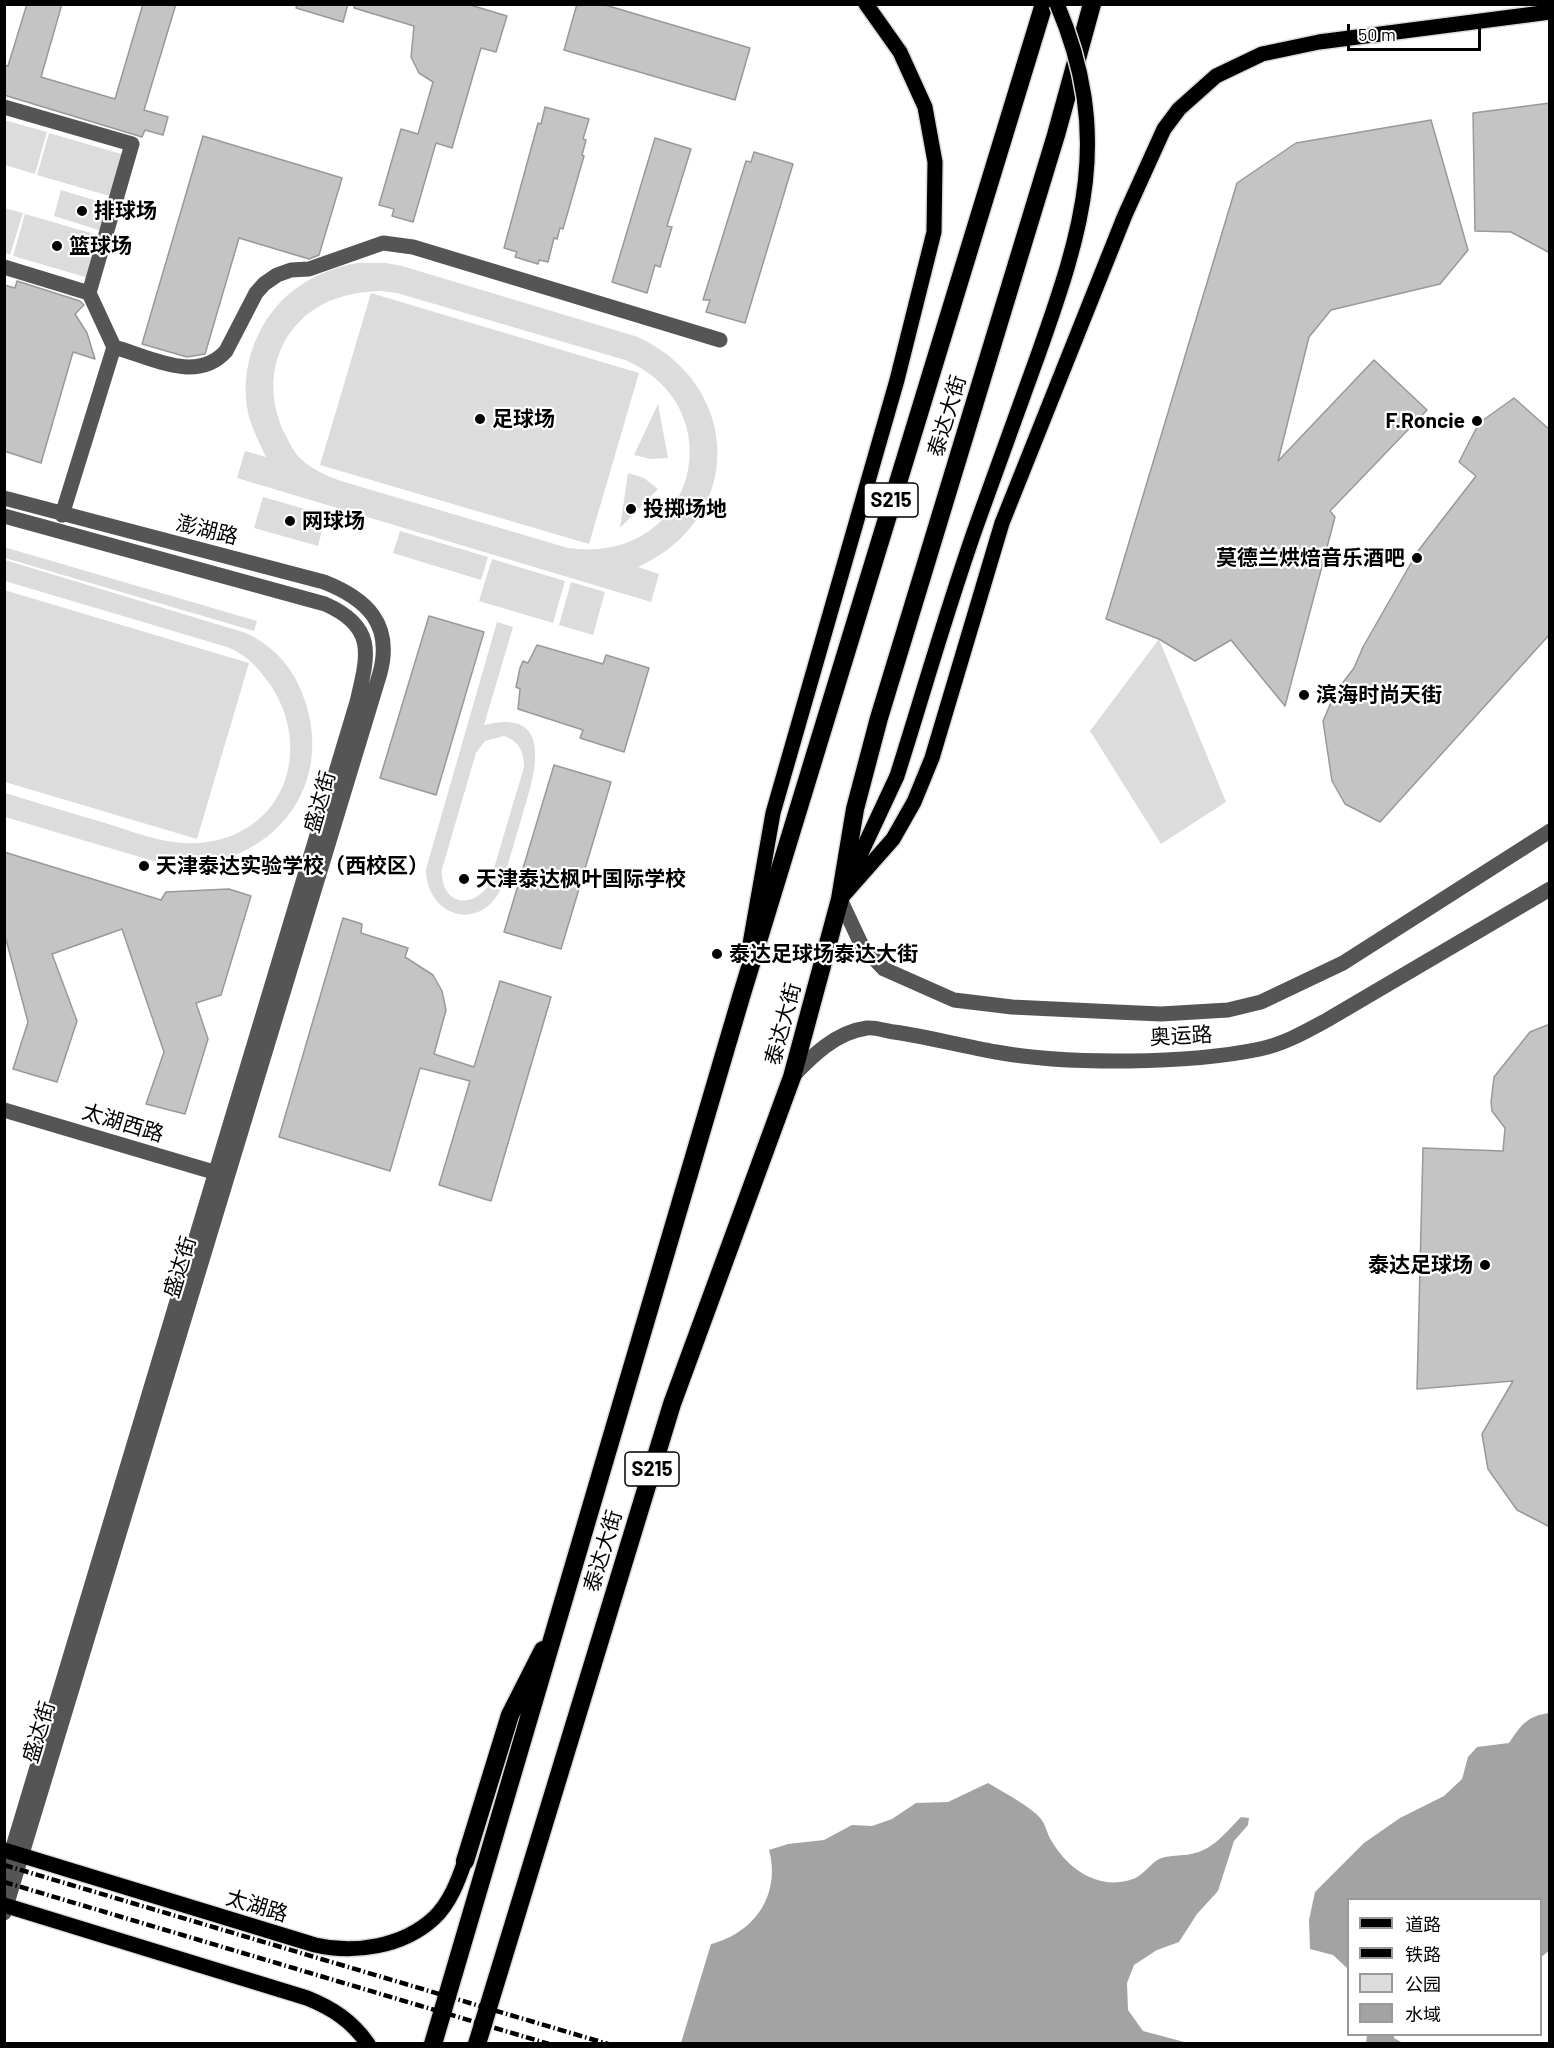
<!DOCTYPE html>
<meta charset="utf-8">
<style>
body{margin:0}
#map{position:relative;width:1554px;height:2048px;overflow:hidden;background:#fff;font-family:Barlow,"Noto Sans SC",sans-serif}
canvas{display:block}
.frame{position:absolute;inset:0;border:6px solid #000;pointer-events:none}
.legend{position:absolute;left:1347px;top:1898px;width:195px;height:138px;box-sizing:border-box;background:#fff;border:2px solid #999;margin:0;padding:8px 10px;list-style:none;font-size:18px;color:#000}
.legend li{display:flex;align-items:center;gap:12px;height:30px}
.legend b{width:30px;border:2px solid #999}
.scale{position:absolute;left:1347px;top:24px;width:134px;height:27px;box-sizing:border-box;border:3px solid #000;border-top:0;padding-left:8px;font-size:18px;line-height:21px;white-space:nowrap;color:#000;-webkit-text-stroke:4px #fff;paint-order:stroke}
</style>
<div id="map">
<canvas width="1554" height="2048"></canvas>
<div class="frame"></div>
<ul class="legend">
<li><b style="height:8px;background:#000"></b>道路</li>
<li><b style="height:8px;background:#000"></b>铁路</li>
<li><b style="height:16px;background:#dcdcdc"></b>公园</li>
<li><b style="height:16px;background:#a3a3a3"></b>水域</li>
</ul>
<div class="scale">50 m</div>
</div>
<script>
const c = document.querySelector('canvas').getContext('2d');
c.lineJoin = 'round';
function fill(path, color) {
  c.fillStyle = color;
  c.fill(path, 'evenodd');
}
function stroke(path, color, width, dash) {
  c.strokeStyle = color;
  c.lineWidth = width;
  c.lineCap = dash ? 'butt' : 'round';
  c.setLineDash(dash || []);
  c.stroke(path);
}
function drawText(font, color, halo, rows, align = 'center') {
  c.font = font + ' Barlow,"Noto Sans SC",sans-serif';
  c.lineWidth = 4.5;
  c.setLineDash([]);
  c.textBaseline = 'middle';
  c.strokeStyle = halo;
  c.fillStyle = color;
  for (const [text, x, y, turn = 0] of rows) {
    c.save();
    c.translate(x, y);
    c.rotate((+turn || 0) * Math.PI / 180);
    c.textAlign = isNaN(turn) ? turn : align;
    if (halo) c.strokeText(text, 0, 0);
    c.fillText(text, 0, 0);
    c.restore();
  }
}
fill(new Path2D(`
 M4 120 47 132 35 174 5 165Z
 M49 133 125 155 113 197 37 175Z
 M61 190 110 205 102 231 54 216Z
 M4 208 23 213 10 255 5 253Z
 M25 214 101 236 89 278 13 256Z
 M356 263H386L402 266 638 337C743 386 745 519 638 567L659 574 651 602 237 478 245 451 266 457C261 446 255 435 251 423 235 374 257 313 301 285 317 274 337 267 356 263ZM380 291 397 293 625 360C736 407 696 566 568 548L341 481C327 476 313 470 301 459 295 454 290 444 286 436 266 399 269 352 300 321 322 299 351 292 380 291Z
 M371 293 639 373 589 544 320 465Z
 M658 404 668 458 651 459 634 455Z
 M628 473 644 478 658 489 620 528Z
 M263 497 326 515 318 546 254 528Z
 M400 531 488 557 481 580 393 553Z
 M4 547 257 621 254 631 5 558Z
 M492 559 565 581 553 623 479 601Z
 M5 560 246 633C277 648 296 671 306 704 336 800 255 878 160 863L5 817V793C38 803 71 813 105 823 138 833 172 848 207 842 283 831 312 753 273 689 261 671 248 655 227 647L5 581Z
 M571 582 605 592 593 635 559 625Z
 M4 590 249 663 197 839 5 782Z
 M497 622 513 627 484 725C559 706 533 781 521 820 514 844 507 867 500 891 477 933 426 915 426 869ZM504 736C519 741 524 752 524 767L489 885C469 912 440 902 442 869L476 753 485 741Z
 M1159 639 1226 802 1161 844 1090 731Z`), '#dcdcdc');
fill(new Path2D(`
 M1549 1713V1951L1541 1957 1540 1900H1348V1969L1333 1955 1310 1949 1309 1920 1315 1892 1364 1843 1400 1818 1444 1796 1462 1779 1468 1757 1477 1747 1509 1743C1521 1725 1527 1716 1549 1713Z
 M988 1783C1001 1791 1032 1807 1041 1819 1046 1825 1047 1834 1051 1840 1067 1868 1097 1890 1130 1880 1143 1877 1148 1865 1159 1859 1168 1855 1181 1856 1191 1854 1213 1850 1226 1832 1241 1817L1249 1818 1248 1825 1234 1841 1218 1891 1197 1914 1179 1942 1157 1950 1134 1965 1127 1983 1128 2010 1143 2031 1188 2043H681L711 1944C755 1933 781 1894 769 1850L788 1844 824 1840 852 1825 872 1826 892 1819 916 1803 948 1802Z
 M1367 2035H1394V2038L1403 2043H1366Z`), '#a3a3a3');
const building = new Path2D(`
 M27 4H62L41 77 115 99 143 4H176L144 110 168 117 163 135 145 130 142 137 4 95V65L8 66Z
 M297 4H348L343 22 296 8Z
 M355 4H467L507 16 496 52 481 48 452 148 436 143 413 222 392 216 394 209 379 205 401 129 418 134 433 82 419 73 411 57 414 26 354 8Z
 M577 4H602L750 48 735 100 564 50Z
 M1550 103V253L1511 232 1475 231 1473 113Z
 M545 107 589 119 583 139 586 140 582 155 584 156 563 229 560 228 557 239 554 238 548 262 539 260 538 264 515 257 517 252 504 248 538 123 541 124Z
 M1431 120 1468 250 1440 284 1331 310 1309 337 1278 461 1374 360 1427 410 1330 511 1335 517 1285 706 1231 640 1195 661 1159 639 1106 619 1237 183 1296 143Z
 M203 136 342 178 319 255 309 259 239 238 205 354 187 357 142 344Z
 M655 138 691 149 667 226 672 227 660 267 655 265 647 293 612 282Z
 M754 152 793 164 745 323 706 312 710 300H703L746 161 751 162Z
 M17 281 80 301 84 305 75 314 87 333 95 359 73 352 41 463 4 451V285L15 288Z
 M1514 398 1550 430V634L1380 822 1345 804 1332 781 1323 721 1335 693 1354 668 1363 647 1418 551 1476 476 1459 462 1479 423Z
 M429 616 484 632 436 795 380 778Z
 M537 645 603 664 606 655 649 668 624 752 580 738 583 730 518 709 520 689 516 687 520 668 523 661 528 663Z
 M554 765 611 782 561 949 504 932Z
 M4 852 161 900 166 892 229 889 251 896 221 995 196 1003 208 1039 185 1114 146 1104 164 1052 122 929 52 954 77 1021 57 1082 13 1069 28 1022 4 932Z
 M343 918 362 924 361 933 408 948 405 957 433 975 442 991 446 1010 434 1054 474 1067 500 981 551 997 491 1201 439 1185 470 1081 420 1068 390 1171 279 1137Z
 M1550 1024V1527L1517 1510 1488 1469 1482 1434 1513 1381 1417 1389 1423 1148 1503 1151 1505 1128 1492 1111 1491 1102 1494 1077 1530 1032Z`);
fill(building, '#c4c4c4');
stroke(building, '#999', 1.5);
const major = new Path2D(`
 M847 883 897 776
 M840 899 893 839 914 802 932 758 1002 523 1125 215 1164 129 1179 109 1216 76 1262 54 1319 42 1550 12
 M750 944 773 813 897 380 934 232 935 162 925 107 900 52 866 4
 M4 1850 315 1945C354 1954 403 1947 434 1918 450 1903 458 1881 465 1861
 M4 1905 307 1998C332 2008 352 2021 368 2044`);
const highway = new Path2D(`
 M465 1861 510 1715 543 1650
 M433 2044 741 997 1044 4
 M477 2044 672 1404 792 1077 840 899 855 809 879 718 1056 135 1092 4`);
stroke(major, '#dbdbdb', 18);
stroke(highway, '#dbdbdb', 21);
stroke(new Path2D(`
 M4 107 132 144 89 293 114 347 62 515
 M4 267 89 293
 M114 347C150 357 197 384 226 351L256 293 264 284 277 275 291 270 309 269 383 243 413 247 720 340
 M4 498 324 582C367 599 393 624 380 673L4 1913
 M4 516 325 604C377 627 368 655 357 702L4 1877
 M840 899 862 946 884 969 954 1000 1012 1007 1116 1012 1161 1014 1228 1010 1261 1002 1343 963 1550 831
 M792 1077C812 1056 836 1032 867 1028 875 1027 886 1031 894 1032 929 1037 962 1046 996 1052 1069 1065 1188 1064 1260 1049 1284 1044 1305 1032 1327 1020L1550 889
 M4 1110 227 1176`), '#555', 15);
stroke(major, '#000', 15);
stroke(highway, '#000', 18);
stroke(new Path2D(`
 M4 1865 608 2044
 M4 1882 549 2044`), '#000', 4.5, [9, 3, 1.5, 3]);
const majorBridge = new Path2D(`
 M897 776C924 691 948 605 978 521 998 466 1018 410 1038 355 1083 228 1113 136 1057 4`);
stroke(majorBridge, '#dbdbdb', 18, []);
stroke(majorBridge, '#000', 15);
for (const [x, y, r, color] of [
 [82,211,6,"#000"],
 [57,246,6,"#000"],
 [480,419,6,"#000"],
 [1477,421,6,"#000"],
 [631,509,6,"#000"],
 [290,521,6,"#000"],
 [1417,558,6,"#000"],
 [1304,695,6,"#000"],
 [144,866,6,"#000"],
 [464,879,6,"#000"],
 [717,954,6,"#000"],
 [1485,1265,6,"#000"]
]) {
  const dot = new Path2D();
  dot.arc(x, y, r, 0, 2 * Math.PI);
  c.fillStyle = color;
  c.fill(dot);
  stroke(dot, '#fff', 2);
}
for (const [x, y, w] of [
 [891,500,54],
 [652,1469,54]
]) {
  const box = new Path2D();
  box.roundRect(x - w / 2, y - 17, w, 34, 4.5);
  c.fillStyle = '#fff';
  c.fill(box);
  stroke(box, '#000', 1.5);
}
drawText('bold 20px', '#000', null, [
 ["S215",891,500],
 ["S215",652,1469]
]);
drawText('bold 21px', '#000', '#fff', [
 ["排球场",94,211],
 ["篮球场",69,246],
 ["足球场",492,419],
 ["F.Roncie",1465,421,"right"],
 ["投掷场地",643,509],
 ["网球场",302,521],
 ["莫德兰烘焙音乐酒吧",1405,558,"right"],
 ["滨海时尚天街",1316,695],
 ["天津泰达实验学校（西校区）",156,866],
 ["天津泰达枫叶国际学校",476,879],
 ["泰达足球场泰达大街",729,954],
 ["泰达足球场",1473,1265,"right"]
], 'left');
drawText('21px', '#000', '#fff', [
 ["泰达大街",947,416,-73],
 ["澎湖路",207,530,14],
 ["盛达街",320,802,-74],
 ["泰达大街",783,1024,-75],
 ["奥运路",1181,1036,-3],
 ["太湖西路",123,1123,17],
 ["盛达街",180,1267,-73],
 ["泰达大街",603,1551,-73],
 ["盛达街",39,1732,-73],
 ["太湖路",257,1906,17]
]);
</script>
